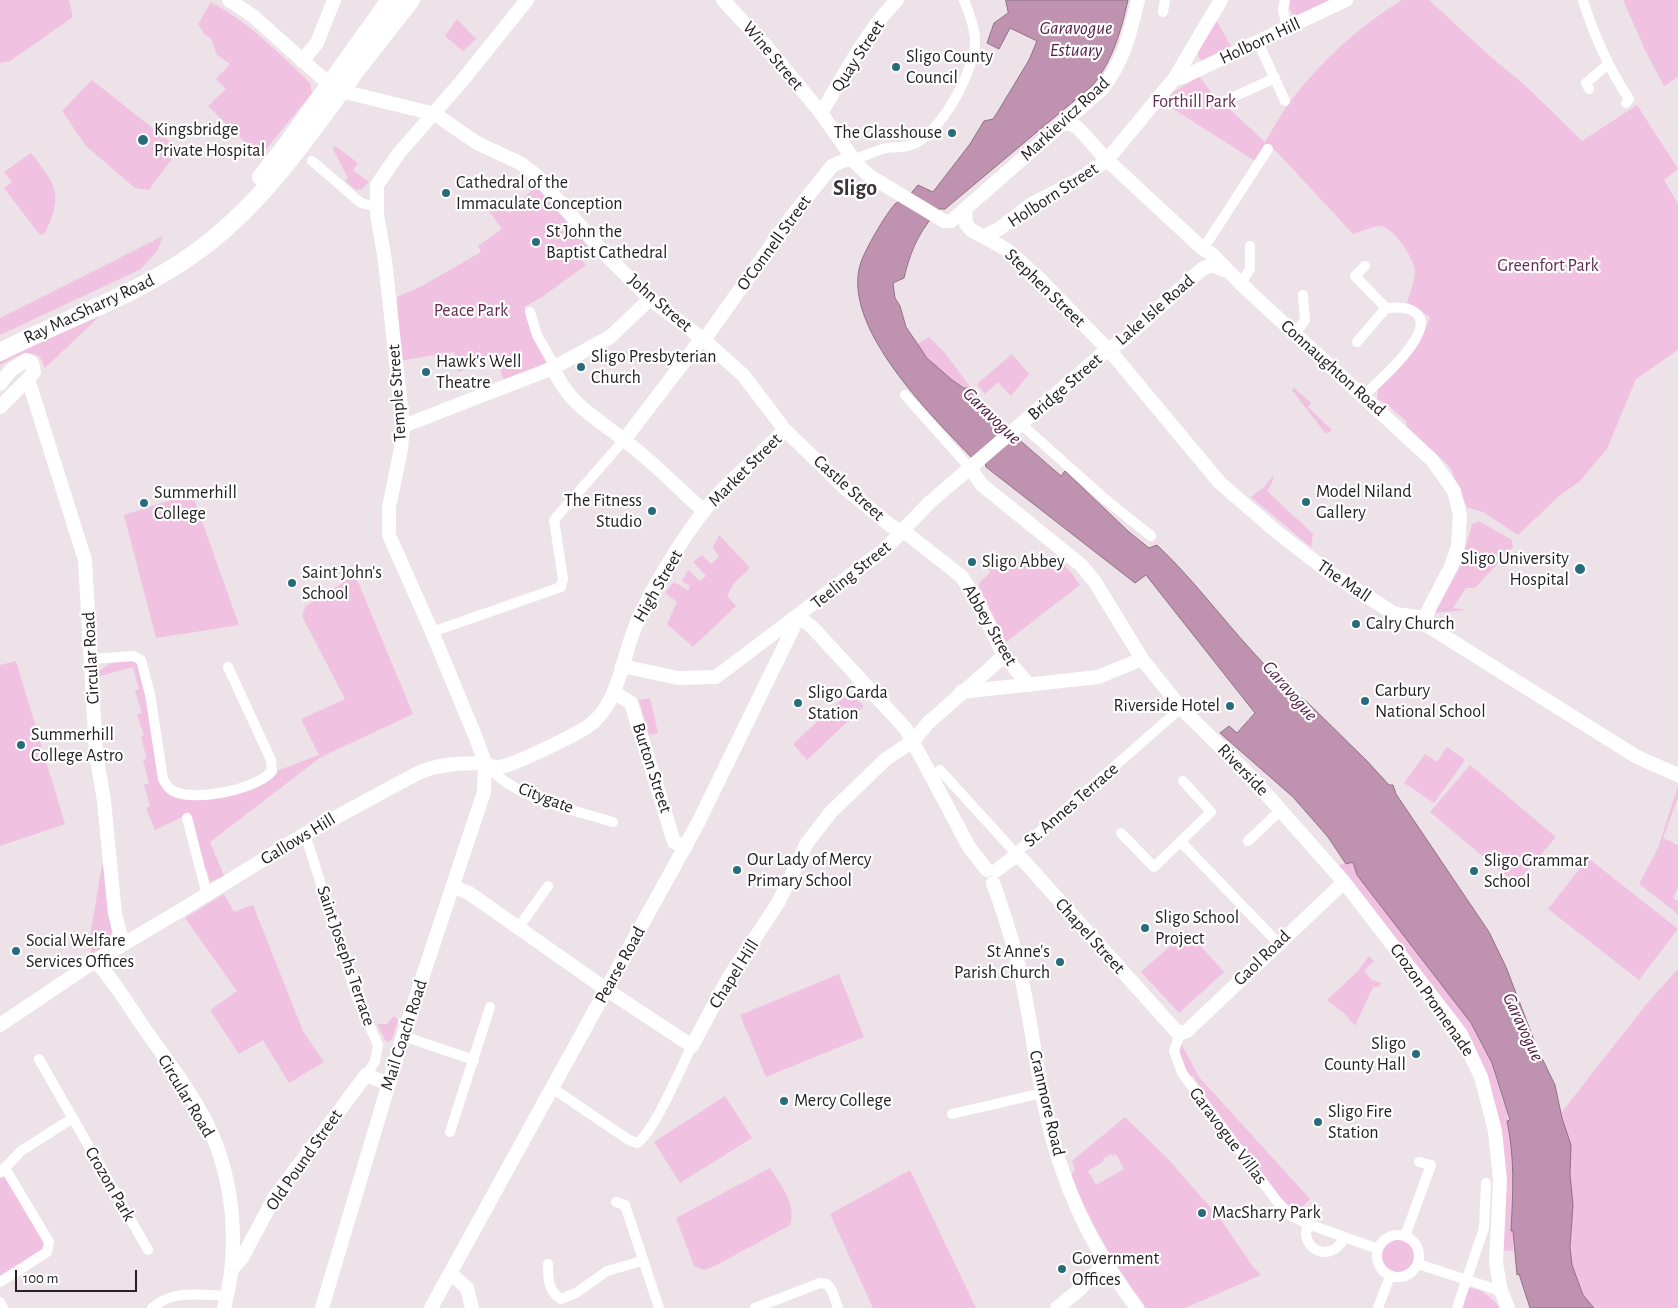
<!DOCTYPE html>
<style>
body{margin:0}
#map{position:relative;width:1678px;height:1308px;overflow:hidden;background:#ece2e8;font-family:"Alegreya Sans",sans-serif}
canvas{display:block}
.scale{position:absolute;left:15px;top:1270px;width:122px;height:22px;box-sizing:border-box;border:2px solid #262224;border-top:0;padding-left:6px;font-size:15px;line-height:18px;white-space:nowrap;color:#262224;-webkit-text-stroke:4px #fff;paint-order:stroke}
</style>
<div id="map">
<canvas width="1678" height="1308"></canvas>
<div class="scale">100 m</div>
</div>
<script>
const c = document.querySelector('canvas').getContext('2d');
c.lineJoin = 'round';
function fill(path, color) {
  c.fillStyle = color;
  c.fill(path, 'evenodd');
}
function stroke(path, color, width, dash) {
  c.strokeStyle = color;
  c.lineWidth = width;
  c.lineCap = dash ? 'butt' : 'round';
  c.setLineDash(dash || []);
  c.stroke(path);
}
function drawText(font, color, halo, rows, align = 'center') {
  c.font = font + ' "Alegreya Sans",sans-serif';
  c.lineWidth = 4.5;
  c.setLineDash([]);
  c.textBaseline = 'middle';
  c.strokeStyle = halo;
  c.fillStyle = color;
  for (const [text, x, y, turn = 0] of rows) {
    c.save();
    c.translate(x, y);
    c.rotate((+turn || 0) * Math.PI / 180);
    c.textAlign = isNaN(turn) ? turn : align;
    if (halo) c.strokeText(text, 0, 0);
    c.fillText(text, 0, 0);
    c.restore();
  }
}
fill(new Path2D(`
 M0 0H69L73 17 10 61 0 63Z
 M1290 0H1330L1294 17 1289 8Z
 M1402 0H1429L1492 58 1527 87 1582 141 1637 105 1678 169 1664 180 1678 204V350L1636 379 1607 449 1580 481 1559 496 1518 535 1483 512 1467 507 1450 467 1407 427 1406 421 1388 405 1377 399 1378 389C1402 367 1420 348 1430 317L1407 302C1410 293 1415 281 1415 271 1413 257 1394 227 1380 226 1372 226 1361 232 1353 234L1276 151 1265 143 1255 161 1164 103 1168 96 1199 76 1211 92 1265 142C1272 131 1279 117 1287 106 1317 65 1358 27 1402 0Z
 M1623 0H1678V77L1664 86 1646 52Z
 M211 2C248 22 279 53 310 83L312 93 260 157 208 106 226 89 216 79 230 64 217 55 211 38 205 35 198 24Z
 M457 19 476 39 463 51 445 36Z
 M1216 20 1232 48 1202 62 1197 53Z
 M92 80 179 149 149 190 135 188 86 146 62 111Z
 M337 147 358 163 353 170 369 182 362 189 356 190 345 181 348 178 332 147Z
 M31 153C56 185 64 194 45 233L40 235 4 188 12 182 4 172Z
 M536 186 588 247 578 256 586 265 542 297 524 307 530 325 550 363 505 383 494 353 472 360 474 366 458 372 454 352 399 361 397 297 422 286 481 252 478 246 502 229 486 207 493 201 509 213Z
 M163 236 157 251 141 269 0 335V318Z
 M108 308 45 368 40 357C27 347 12 359 0 365V358Z
 M929 337 945 353 971 388C954 387 927 358 917 344Z
 M1012 354 1029 374 1011 396 998 382 985 394 977 384Z
 M1294 388 1311 403 1308 407 1332 430 1326 434 1292 390Z
 M1274 475 1272 483 1267 491 1313 534 1311 547 1251 497 1264 487Z
 M192 493 239 625 156 638 124 515Z
 M1479 521 1512 540 1513 547 1475 588H1466L1453 608 1466 610 1433 613 1461 565 1472 524Z
 M719 535 750 568 734 583 727 596 736 606 693 647 667 624 677 602 665 593 674 582 688 590 690 586 682 581 688 570 700 581 706 576 693 562 702 555 711 564 719 557 713 547Z
 M993 554 1001 564C1017 561 1043 555 1059 562 1068 566 1074 577 1080 585L1006 642 978 584 991 572 982 562Z
 M355 575 413 714 321 757 210 842 224 876 210 882 207 871 203 870 194 823 190 813 155 830 146 808 150 806 144 785 149 783 143 760 147 759 141 737 144 736 137 714 142 713 135 691 139 689 133 667 97 677V672L111 663 133 661 138 665 167 791C170 793 173 796 176 798 196 805 270 792 277 771L319 755 301 719 345 699 302 616 306 606Z
 M16 661 65 824 0 846V665Z
 M850 692 864 706 807 760 793 744Z
 M650 698 658 733 649 735 639 700Z
 M1447 747 1465 760 1434 803 1404 783 1425 754 1437 762Z
 M1470 765 1556 837 1516 884 1430 812Z
 M1678 786V797L1663 838 1678 845V887L1673 898 1678 901V914L1639 884 1658 848Z
 M1588 858 1678 929 1639 980 1548 909Z
 M1353 862 1357 875 1471 1023 1492 1063 1503 1102H1505L1513 1149 1514 1179 1511 1231H1513V1251L1501 1250 1485 1074 1338 865Z
 M102 865 106 868 112 932 109 944 92 953 89 943Z
 M224 894 234 912 253 905 303 1031 324 1062 289 1083 263 1040 239 1054 210 1010 237 991 185 918Z
 M1187 931 1224 972 1179 1013 1141 972Z
 M1369 956 1374 961 1364 971 1372 980 1381 983 1379 987H1373L1355 1026 1345 1014 1327 1000 1357 972Z
 M1678 969V1308H1594L1583 1295 1572 1265 1570 1234 1573 1205 1570 1175 1571 1145 1561 1113 1649 1001Z
 M839 974 864 1037 766 1077 740 1015Z
 M394 1016 398 1020 392 1039 388 1042 385 1040 377 1024H387Z
 M1180 1042 1199 1077 1310 1199 1296 1213 1283 1203 1198 1092 1201 1088 1193 1076H1188L1179 1055Z
 M725 1096 752 1138 680 1183 654 1142Z
 M1125 1117 1169 1160 1196 1191 1219 1217 1253 1267 1261 1275 1185 1308H1146C1116 1266 1090 1224 1071 1175L1075 1170 1072 1161ZM1111 1154 1113 1156 1116 1154 1124 1169 1096 1185 1088 1171 1104 1161 1103 1158Z
 M770 1168C781 1186 797 1204 790 1225L715 1266 704 1270 694 1266 676 1218Z
 M910 1170 976 1308H873L830 1214Z
 M4 1176 7 1179 45 1245 44 1249 38 1253 0 1276V1179Z
 M1381 1256a17 17 0 1 1 34 0a17 17 0 1 1-34 0Z
 M1467 1288C1481 1287 1492 1298 1500 1308H1463Z`), '#f0c1e0');
const water = new Path2D(`
 M1006 0H1128C1121 31 1113 60 1093 85L945 209H939C919 232 911 249 904 278L893 283 895 298 900 306 906 327 927 358 952 380 964 388H971L1008 430 1061 476 1065 471 1129 532 1149 548 1157 545C1192 578 1220 616 1252 651 1269 669 1284 690 1306 701L1367 761 1389 785H1393L1396 794 1489 932 1506 967 1537 1048 1555 1085 1562 1118 1571 1145 1570 1175 1573 1205 1570 1247 1572 1265 1583 1295 1594 1308H1530L1519 1274 1517 1275 1513 1231H1511C1513 1193 1515 1158 1507 1121L1510 1120 1492 1063 1471 1023 1357 875 1353 862 1346 864 1328 837 1293 797 1220 733 1229 726 1237 733 1255 713 1146 575 1135 583 986 467 985 462 973 459C933 417 839 326 861 262 866 248 885 215 895 204 898 201 902 201 905 199 910 196 914 189 918 185L933 192 970 144 984 121 993 119 997 113 1029 60 1037 41 1010 28 999 49 987 43 994 23 1008 13Z`);
fill(water, '#bf92b0');
stroke(water, '#917086', 1);
stroke(new Path2D(`
 M1285 0 1283 10 1287 28
 M1583 0C1594 36 1608 67 1629 99L1626 103
 M1163 12 1165 0
 M1258 42 1285 101
 M1589 89 1586 83 1607 65
 M1229 99 1275 78
 M854 159C865 156 875 151 886 148 897 146 906 149 916 143 943 129 977 67 975 37 974 25 968 11 964 0
 M312 161 361 203 377 207
 M1203 249 1268 149
 M1365 266 1355 276 1386 308
 M1241 284 1250 269V246
 M530 312 537 335 555 367
 M1295 334 1305 320 1303 295
 M1357 342 1386 308C1395 307 1409 307 1416 313 1438 331 1376 384 1363 396
 M905 395 970 468
 M1022 425 1105 499 1151 536
 M432 632 561 587 563 579 554 520 624 440
 M90 659 134 656 141 660 150 694 163 779C166 784 168 789 173 791 195 802 256 790 272 771L271 760 228 667
 M485 763C514 799 571 809 613 822
 M940 770 1019 857
 M187 818 207 895
 M1121 833 1154 867 1211 812 1183 781
 M305 834 356 995 378 1045 375 1062 366 1075
 M1248 841 1281 810
 M1181 842 1278 943
 M1019 857 1020 849 1181 708
 M518 928 548 886
 M1180 1033 1174 1051 1182 1073 1276 1200 1290 1215 1308 1224 1378 1249
 M403 1036 474 1060
 M39 1059 148 1250
 M552 1088 629 1140 637 1143C655 1131 681 1067 692 1046
 M952 1114 1042 1093
 M450 1132 490 1007
 M1 1172 21 1151 73 1118
 M616 1202 625 1205 659 1308
 M1308 1224C1298 1250 1332 1264 1344 1238
 M1377 1256a21 21 0 1 1 42 0a21 21 0 1 1-42 0Z
 M1405 1236 1431 1165 1419 1162
 M548 1264C548 1279 548 1291 561 1299L576 1293 607 1271 642 1261
 M1418 1264 1501 1291
 M0 1282 47 1252 49 1242 5 1168
 M0 1302 3 1308
 M152 1308C173 1289 201 1295 227 1296
 M755 1308 820 1283 827 1284 832 1291 838 1308
 M1378 1308 1390 1276
 M1457 1308 1484 1228 1486 1183`), '#fff', 10);
stroke(new Path2D(`
 M229 0 253 16 329 84 341 91 435 114 477 143 520 163 536 175 606 255 650 299 704 340 743 375 785 430 845 488 891 526 910 536 961 576 975 597 1004 656 1029 685
 M723 0 766 46 821 113 856 163 868 175 944 221H951L957 216 1102 89C1125 58 1129 37 1138 0
 M302 61 317 43 334 0
 M1174 79 1183 77 1346 0
 M821 113C844 75 866 32 897 0
 M1063 124H1071L1078 128 1107 160 1203 249 1212 254 1241 284 1432 460 1454 491 1460 515 1458 546 1451 567 1429 609 1426 618 1428 626 1637 757 1678 775
 M965 210 966 224 971 230 1006 249 1039 278 1115 357 1220 483 1278 533 1330 573 1395 614 1426 618
 M985 236 999 229 1030 205 1076 181 1107 160 1174 79 1221 0
 M704 340 792 216 832 166 845 160 854 159
 M553 368C570 406 593 415 624 440 652 461 678 488 704 511
 M0 384 11 370 26 360 32 363 34 372 28 379 85 560 96 753 104 801 115 914 123 944
 M0 407 28 379
 M403 426 553 368 610 337 650 299
 M624 440 702 338
 M970 468 982 485 1081 565 1095 582 1142 659 1181 708 1253 779 1344 882 1461 1034 1481 1077 1495 1131 1500 1180 1496 1263 1501 1291 1508 1308
 M799 616 813 628 906 729 969 847 987 870
 M622 666 678 678 716 677 885 549 929 503 1108 349 1121 342 1202 269 1211 265 1227 271
 M614 692 631 703 674 842 686 846
 M961 692 1098 677 1142 659
 M997 870 1014 857 1022 859 1176 1031 1180 1033 1187 1031 1344 882
 M993 883C1007 921 1019 961 1026 1001 1037 1059 1043 1119 1064 1175 1081 1224 1106 1267 1137 1308
 M453 887 469 893 607 990 692 1046 729 977 778 903 807 843 831 812 886 759 913 741 928 723 1004 656
 M95 961C115 981 130 1008 146 1031 170 1065 197 1099 213 1137 235 1189 239 1254 224 1308
 M0 1025 95 961 183 909 305 834 416 774C436 764 461 763 483 763 488 764 492 767 497 767 510 768 574 735 587 727 618 706 621 663 634 630 649 590 692 521 722 490 743 469 765 450 785 430
 M232 1269 242 1258 274 1198 366 1075 389 1084
 M450 1273 467 1288 472 1308
 M322 1308 403 1036 484 792 485 763 476 738 432 632 389 535V507L401 449 403 426 385 261 377 214V185L399 153 461 82 527 0
 M431 1308 698 823 799 616
 M1057 1308 1079 1290 1105 1263`), '#fff', 14);
stroke(new Path2D(`
 M261 177 285 147 390 0
 M0 352C64 319 133 297 192 255 262 206 308 136 357 69 375 46 393 23 411 0`), '#fff', 18);
for (const [x, y, r, color] of [
 [896,67,5,"#266c7a"],
 [952,133,5,"#266c7a"],
 [143,140,6,"#266c7a"],
 [446,193,5,"#266c7a"],
 [536,242,5,"#266c7a"],
 [581,367,5,"#266c7a"],
 [426,372,5,"#266c7a"],
 [1306,502,5,"#266c7a"],
 [144,503,5,"#266c7a"],
 [652,511,5,"#266c7a"],
 [972,562,5,"#266c7a"],
 [1580,569,6,"#266c7a"],
 [292,583,5,"#266c7a"],
 [1356,624,5,"#266c7a"],
 [1365,701,5,"#266c7a"],
 [798,703,5,"#266c7a"],
 [1230,706,5,"#266c7a"],
 [21,745,5,"#266c7a"],
 [737,870,5,"#266c7a"],
 [1474,871,5,"#266c7a"],
 [1145,928,5,"#266c7a"],
 [16,951,5,"#266c7a"],
 [1060,962,5,"#266c7a"],
 [1416,1054,5,"#266c7a"],
 [784,1101,5,"#266c7a"],
 [1318,1122,5,"#266c7a"],
 [1202,1213,5,"#266c7a"],
 [1062,1269,5,"#266c7a"]
]) {
  const dot = new Path2D();
  dot.arc(x, y, r, 0, 2 * Math.PI);
  c.fillStyle = color;
  c.fill(dot);
  stroke(dot, '#fff', 2);
}
drawText('18px', '#262224', '#fff', [
 ["Holborn Hill",1260,41,-25],
 ["Wine Street",773,56,50],
 ["Quay Street",858,56,-57],
 ["Markievicz Road",1065,119,-43],
 ["Holborn Street",1053,195,-33],
 ["O'Connell Street",774,243,-54],
 ["Stephen Street",1045,288,44],
 ["John Street",660,303,41],
 ["Ray MacSharry Road",89,309,-25],
 ["Lake Isle Road",1155,310,-41],
 ["Connaughton Road",1333,368,42],
 ["Bridge Street",1065,387,-41],
 ["Temple Street",397,393,-94],
 ["Market Street",745,470,-45],
 ["Castle Street",849,488,42],
 ["Teeling Street",851,575,-39],
 ["The Mall",1344,581,34],
 ["High Street",658,586,-60],
 ["Abbey Street",990,625,60],
 ["Circular Road",91,658,-93],
 ["Burton Street",652,768,72],
 ["Riverside",1243,770,46],
 ["Citygate",546,798,21],
 ["St. Annes Terrace",1071,805,-41],
 ["Gallows Hill",298,839,-31],
 ["Chapel Street",1090,936,48],
 ["Saint Josephs Terrace",346,956,71],
 ["Gaol Road",1262,958,-44],
 ["Pearse Road",620,965,-61],
 ["Chapel Hill",734,974,-58],
 ["Crozon Promenade",1432,1000,55],
 ["Mail Coach Road",404,1035,-72],
 ["Circular Road",186,1096,59],
 ["Cranmore Road",1047,1103,77],
 ["Garavogue Villas",1228,1136,53],
 ["Old Pound Street",304,1160,-55],
 ["Crozon Park",110,1184,60]
]);
drawText('18px', '#262224', '#fff', [
 ["Sligo County",906,57],
 ["Council",906,78],
 ["Kingsbridge",154,130],
 ["Private Hospital",154,151],
 ["The Glasshouse",942,133,"right"],
 ["Cathedral of the",456,183],
 ["Immaculate Conception",456,204],
 ["St John the",546,232],
 ["Baptist Cathedral",546,253],
 ["Sligo Presbyterian",591,357],
 ["Church",591,378],
 ["Hawk's Well",436,362],
 ["Theatre",436,383],
 ["Model Niland",1316,492],
 ["Gallery",1316,513],
 ["Summerhill",154,493],
 ["College",154,514],
 ["The Fitness",642,501,"right"],
 ["Studio",642,522,"right"],
 ["Sligo University",1569,559,"right"],
 ["Hospital",1569,580,"right"],
 ["Sligo Abbey",982,562],
 ["Saint John's",302,573],
 ["School",302,594],
 ["Calry Church",1366,624],
 ["Carbury",1375,691],
 ["National School",1375,712],
 ["Sligo Garda",808,693],
 ["Station",808,714],
 ["Riverside Hotel",1220,706,"right"],
 ["Summerhill",31,735],
 ["College Astro",31,756],
 ["Our Lady of Mercy",747,860],
 ["Primary School",747,881],
 ["Sligo Grammar",1484,861],
 ["School",1484,882],
 ["Sligo School",1155,918],
 ["Project",1155,939],
 ["Social Welfare",26,941],
 ["Services Offices",26,962],
 ["St Anne's",1050,952,"right"],
 ["Parish Church",1050,973,"right"],
 ["Sligo",1406,1044,"right"],
 ["County Hall",1406,1065,"right"],
 ["Mercy College",794,1101],
 ["Sligo Fire",1328,1112],
 ["Station",1328,1133],
 ["MacSharry Park",1212,1213],
 ["Government",1072,1259],
 ["Offices",1072,1280]
], 'left');
drawText('18px', '#632b52', '#fff', [
 ["Forthill Park",1194,102],
 ["Greenfort Park",1548,266],
 ["Peace Park",471,311]
]);
drawText('italic 19px', '#551e46', '#fff', [
 ["Garavogue",1076,28],
 ["Estuary",1076,50],
 ["Garavogue",992,416,44],
 ["Garavogue",1290,691,49],
 ["Garavogue",1523,1027,65]
]);
drawText('bold 22px', '#3b3439', '#fff', [
 ["Sligo",855,188]
]);
</script>
